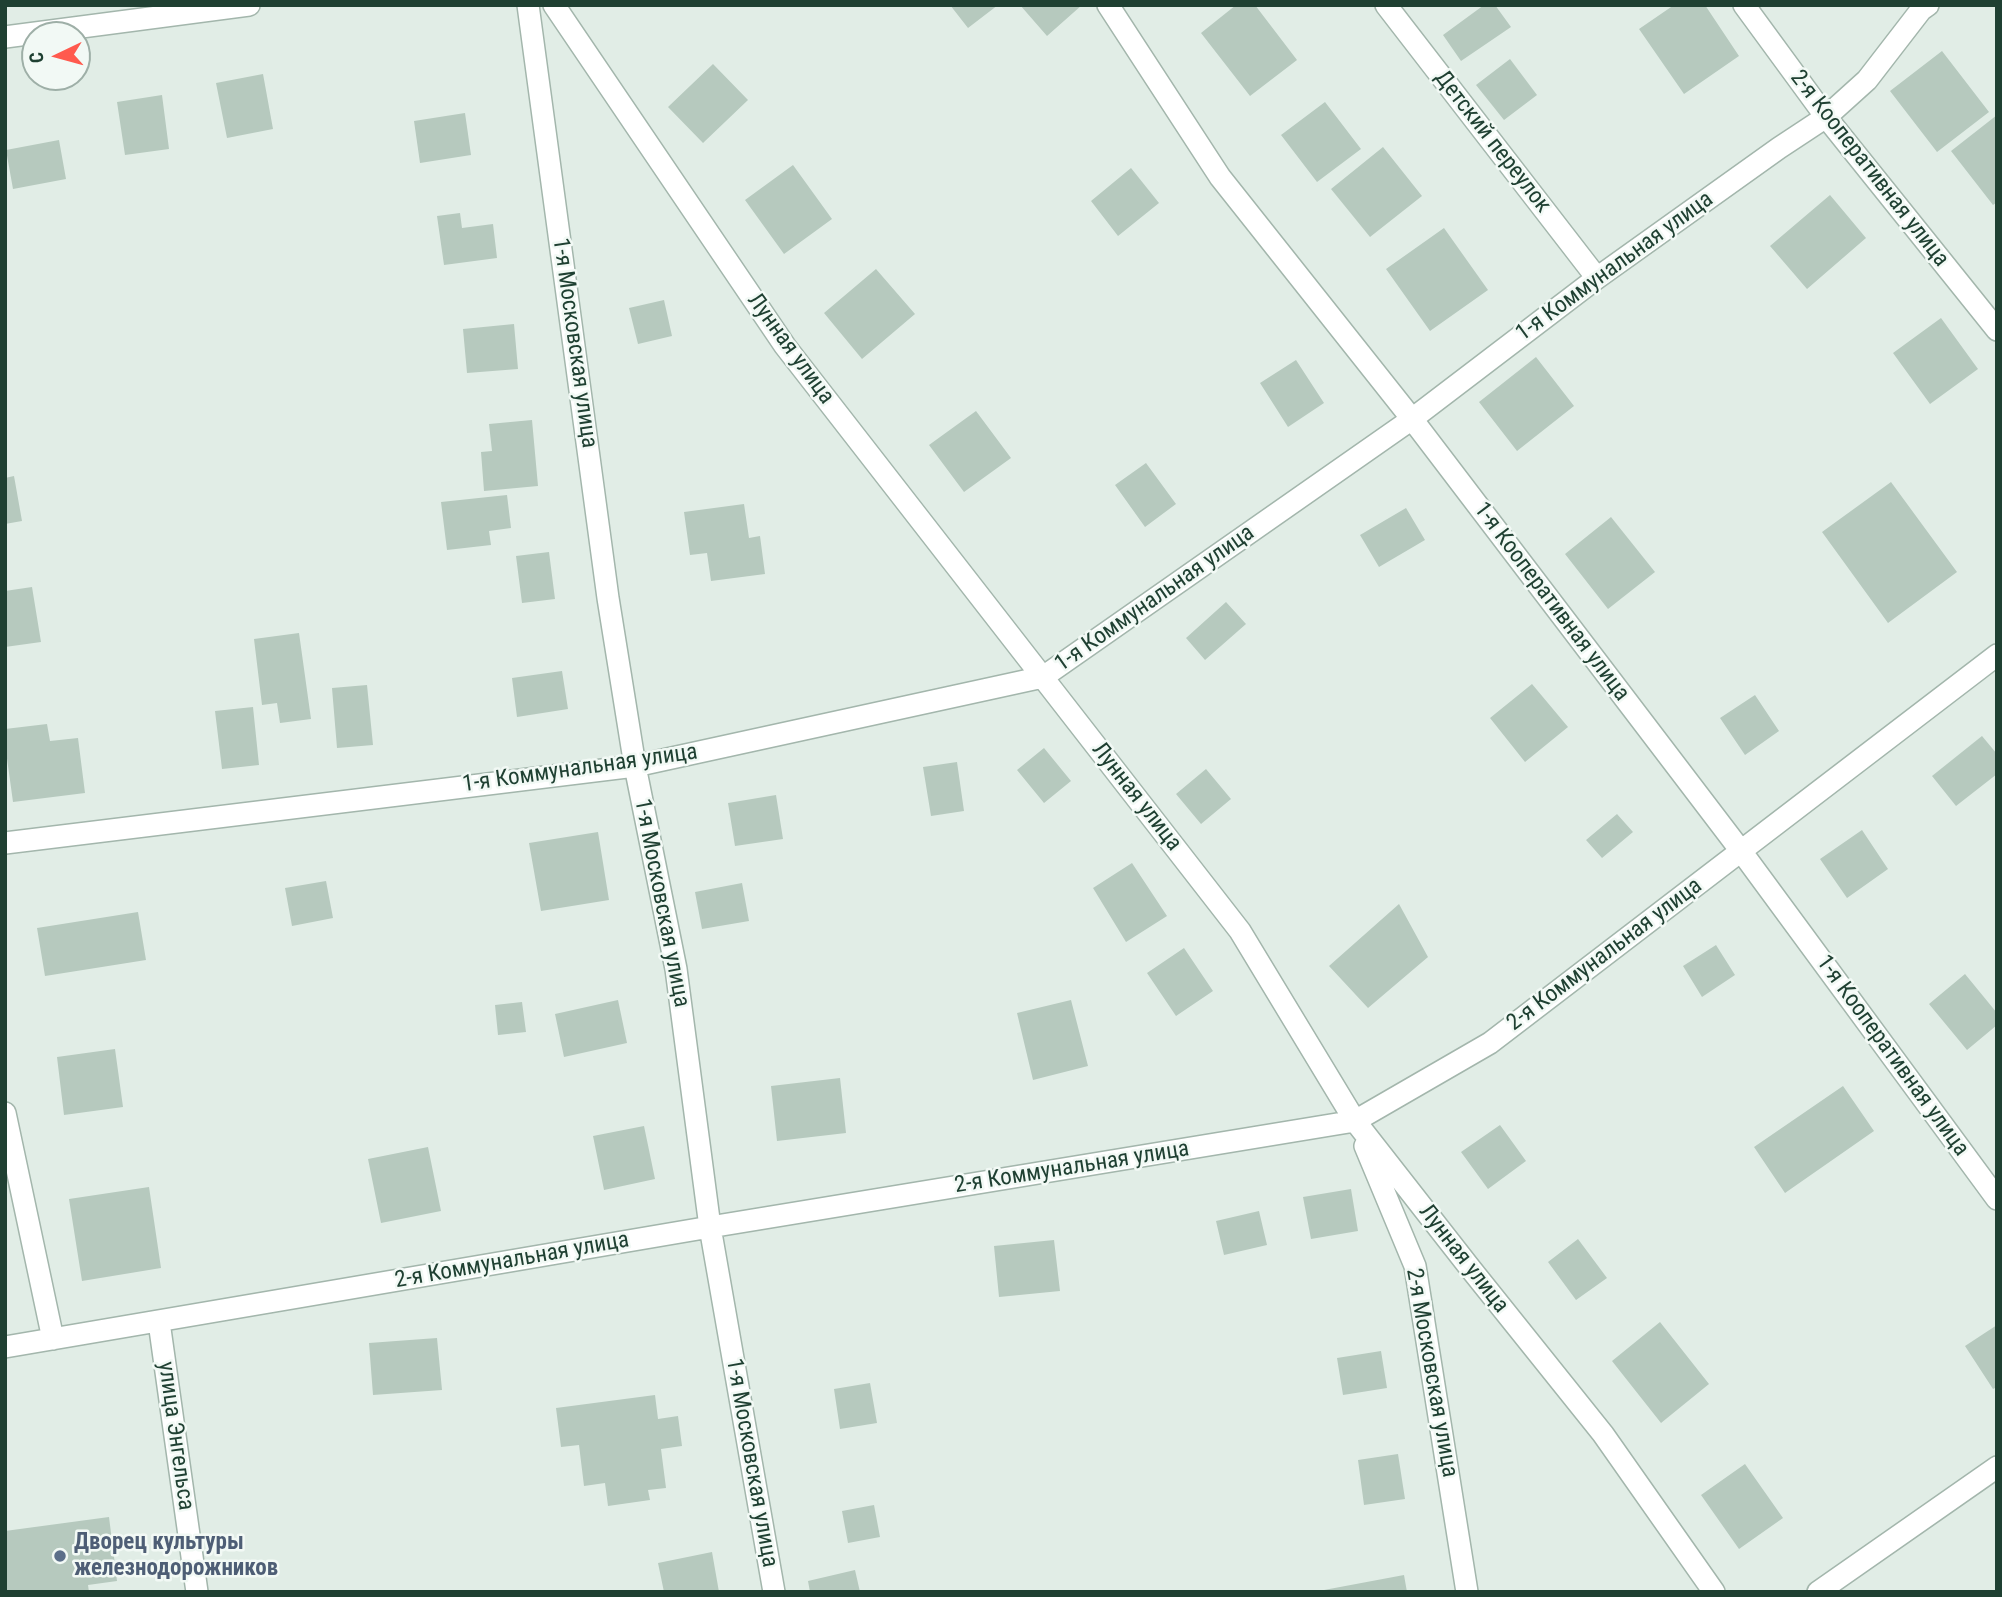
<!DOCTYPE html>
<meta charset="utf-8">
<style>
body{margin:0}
#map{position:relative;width:2002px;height:1597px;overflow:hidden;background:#e1ede6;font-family:"Roboto Condensed",sans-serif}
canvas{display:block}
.frame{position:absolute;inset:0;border:7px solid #1f4032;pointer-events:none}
.north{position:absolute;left:21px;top:21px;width:70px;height:70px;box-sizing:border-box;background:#f2f9f5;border:2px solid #9eafa7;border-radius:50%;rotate:265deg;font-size:19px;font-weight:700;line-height:28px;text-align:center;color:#1f4032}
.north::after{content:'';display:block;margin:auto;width:24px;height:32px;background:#ff5a4e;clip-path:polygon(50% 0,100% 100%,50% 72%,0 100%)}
</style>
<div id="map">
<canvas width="2002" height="1597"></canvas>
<div class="frame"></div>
<div class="north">С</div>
</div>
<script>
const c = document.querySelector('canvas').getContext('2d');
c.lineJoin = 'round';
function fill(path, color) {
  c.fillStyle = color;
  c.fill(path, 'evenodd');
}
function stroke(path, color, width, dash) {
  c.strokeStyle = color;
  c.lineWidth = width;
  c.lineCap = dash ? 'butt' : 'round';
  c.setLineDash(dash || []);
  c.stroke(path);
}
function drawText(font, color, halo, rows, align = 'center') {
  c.font = font + ' "Roboto Condensed",sans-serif';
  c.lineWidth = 5;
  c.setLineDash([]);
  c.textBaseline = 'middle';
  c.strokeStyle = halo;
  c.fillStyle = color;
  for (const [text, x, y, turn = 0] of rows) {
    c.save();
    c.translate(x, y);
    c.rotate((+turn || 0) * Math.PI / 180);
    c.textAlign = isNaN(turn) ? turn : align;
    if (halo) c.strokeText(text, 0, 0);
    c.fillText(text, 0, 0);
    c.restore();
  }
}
fill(new Path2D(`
 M950 5H998L968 28Z
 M1020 5H1082L1047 36Z
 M1236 5H1255L1297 60 1250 96 1201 33Z
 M1484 5H1495L1511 27 1461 61 1443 35Z
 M1674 5H1705L1739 56 1684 94 1639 29Z
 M1942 51 1989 112 1937 152 1890 91Z
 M1510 59 1537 95 1504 120 1476 85Z
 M713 64 748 100 703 143 668 107Z
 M263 74 273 129 227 138 216 83Z
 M162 95 169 149 125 155 117 102Z
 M1325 102 1361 149 1317 182 1281 135Z
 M465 113 471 155 420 163 414 121Z
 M1997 115V202L1993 205 1951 151Z
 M59 140 66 179 13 189 6 150Z
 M1383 147 1422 196 1370 237 1331 189Z
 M793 165 832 219 784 254 745 200Z
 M1131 168 1159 203 1118 236 1091 201Z
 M1830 195 1866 238 1807 289 1770 246Z
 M460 213 462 228 493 224 497 258 444 265 437 216Z
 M1444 228 1488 290 1430 331 1386 269Z
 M876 269 915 314 862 359 824 313Z
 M664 300 672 336 638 344 629 308Z
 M1941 318 1978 369 1930 404 1893 353Z
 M514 324 518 369 467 373 463 329Z
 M1536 357 1574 406 1517 451 1479 402Z
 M1296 360 1324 403 1288 427 1260 383Z
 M976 411 1011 458 964 492 929 445Z
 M532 420 538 486 484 491 481 452 492 451 489 424Z
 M1146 463 1176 504 1145 527 1115 485Z
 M14 476 22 521 5 524V478Z
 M1891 482 1957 572 1888 623 1822 532Z
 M507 495 511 528 489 531 491 545 447 550 441 502Z
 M744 504 749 538 760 536 765 574 711 581 707 553 690 555 684 512Z
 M1406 508 1425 540 1379 567 1360 535Z
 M1611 517 1655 572 1608 609 1565 554Z
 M549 552 555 599 522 603 516 556Z
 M32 587 41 642 5 647V591Z
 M1226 602 1246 624 1205 660 1186 638Z
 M299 633 311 719 280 723 277 703 262 705 254 639Z
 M562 671 568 709 517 717 512 678Z
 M1532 684 1568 727 1525 762 1490 718Z
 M367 685 373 745 337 748 332 688Z
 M1755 695 1779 731 1745 755 1720 718Z
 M253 707 259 765 222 769 215 711Z
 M47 724 50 741 78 738 85 793 13 802 5 744V729Z
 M1982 736 1997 754V774L1956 806 1932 776Z
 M1044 748 1071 781 1044 803 1017 770Z
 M957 762 964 811 931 816 923 767Z
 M1206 769 1231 799 1201 824 1176 794Z
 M776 795 783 839 735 846 728 803Z
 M1617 814 1633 832 1602 858 1586 840Z
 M1862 830 1888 869 1847 898 1820 859Z
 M598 832 609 900 541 911 529 843Z
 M1132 863 1167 916 1126 942 1093 888Z
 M326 881 333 918 292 926 285 888Z
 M742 883 749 921 702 929 695 892Z
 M1399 904 1428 957 1368 1008 1329 966Z
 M138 912 146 960 45 976 37 928Z
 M1716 945 1735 975 1702 997 1683 966Z
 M1184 948 1213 991 1176 1016 1147 973Z
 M1965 974 1997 1013V1025L1967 1050 1929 1004Z
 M618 1000 627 1043 564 1057 555 1014Z
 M1071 1000 1088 1066 1033 1080 1017 1013Z
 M522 1002 526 1032 498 1035 495 1005Z
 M115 1049 123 1107 64 1115 57 1057Z
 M840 1078 846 1133 777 1141 771 1086Z
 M1843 1086 1874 1131 1785 1193 1754 1147Z
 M1500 1125 1526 1161 1488 1189 1461 1152Z
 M644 1126 655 1179 604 1190 593 1136Z
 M428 1147 441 1211 381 1223 368 1159Z
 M149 1187 161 1268 82 1281 69 1199Z
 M1351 1189 1358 1231 1311 1239 1303 1197Z
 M1259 1211 1267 1245 1224 1255 1216 1221Z
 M1578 1239 1607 1278 1576 1300 1548 1262Z
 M1054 1240 1060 1291 999 1297 994 1246Z
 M1660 1322 1709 1384 1661 1423 1612 1361Z
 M1997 1325V1387L1993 1389 1965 1346Z
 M437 1338 442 1390 373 1395 369 1343Z
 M1381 1351 1387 1388 1343 1395 1337 1358Z
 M870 1383 877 1423 840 1429 834 1389Z
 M655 1395 658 1419 678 1416 682 1446 661 1449 666 1488 648 1490 650 1500 608 1506 605 1483 584 1486 579 1445 561 1447 556 1408Z
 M1398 1454 1405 1499 1364 1505 1358 1460Z
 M1745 1464 1783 1518 1739 1549 1701 1495Z
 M874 1505 880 1537 848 1543 842 1511Z
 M109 1517 117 1581 88 1585 89 1592H5V1531Z
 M712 1552 719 1592H664L658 1563Z
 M855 1570 860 1592H810L808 1581Z
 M1404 1575 1407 1592H1325L1324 1590Z`), '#b6c9be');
const minor = new Path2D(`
 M528 5 608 598 635 766 676 969 710 1227 774 1592
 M554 5 785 346 1240 931 1355 1121 1470 1268 1603 1434 1714 1592
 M1108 5 1220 177 1412 419 1741 851 1997 1199
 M1386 5 1597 278
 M1744 5 1826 117 1997 330
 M5 37 249 5
 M5 843 635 766 1043 677 1412 419 1597 278 1779 148 1826 117 1867 80 1921 10 1928 5
 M5 1113 53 1339
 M1365 1146 1415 1266 1467 1592
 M159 1322 197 1592
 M5 1347 710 1227 1355 1121 1490 1043 1997 655
 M1818 1592 1997 1467`);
stroke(minor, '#a3b6ac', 24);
stroke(minor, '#fff', 21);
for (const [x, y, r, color] of [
 [60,1556,7,"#5c6f8a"]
]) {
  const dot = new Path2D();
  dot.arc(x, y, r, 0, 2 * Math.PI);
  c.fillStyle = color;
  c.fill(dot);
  stroke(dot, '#f2f9f5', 2.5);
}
drawText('23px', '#1f4032', '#f2f9f5', [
 ["Детский переулок",1492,142,52],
 ["2-я Кооперативная улица",1869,169,52],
 ["1-я Коммунальная улица",1615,267,-36],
 ["1-я Московская улица",574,343,82],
 ["Лунная улица",790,349,54],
 ["1-я Коммунальная улица",1155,599,-35],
 ["1-я Кооперативная улица",1551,602,53],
 ["1-я Коммунальная улица",580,769,-8],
 ["Лунная улица",1136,797,52],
 ["1-я Московская улица",661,903,79],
 ["2-я Коммунальная улица",1605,955,-37],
 ["1-я Кооперативная улица",1892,1056,54],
 ["2-я Коммунальная улица",1072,1168,-9],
 ["Лунная улица",1463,1259,52],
 ["2-я Коммунальная улица",512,1261,-10],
 ["2-я Московская улица",1431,1373,80],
 ["улица Энгельса",175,1436,82],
 ["1-я Московская улица",751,1463,80]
]);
drawText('bold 23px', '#4e5e75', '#f2f9f5', [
 ["Дворец культуры",74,1543],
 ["железнодорожников",74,1569]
], 'left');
</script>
